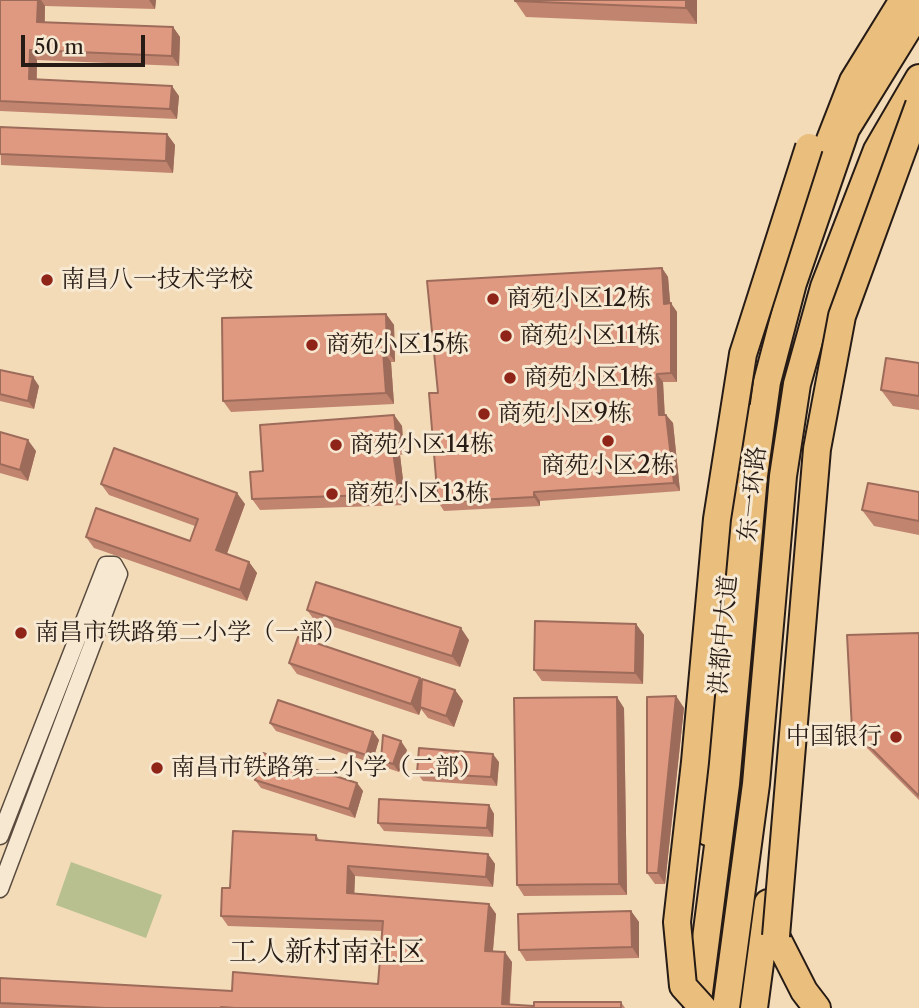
<!DOCTYPE html>
<meta charset="utf-8">
<style>
body{margin:0}
#map{position:relative;width:919px;height:1008px;overflow:hidden;background:#f3dbb8;font-family:"Libre Caslon Text",serif}
canvas{display:block}
.scale{position:absolute;left:21px;top:35px;width:124px;height:32px;box-sizing:border-box;border:4px solid #261b15;border-top:0;padding-left:9px;font-size:21px;line-height:24px;white-space:nowrap;color:#261b15;-webkit-text-stroke:5px #f7e8d1;paint-order:stroke}
</style>
<div id="map">
<canvas width="919" height="1008"></canvas>
<div class="scale">50 m</div>
</div>
<script>
const c = document.querySelector('canvas').getContext('2d');
c.lineJoin = 'round';
function fill(path, color) {
  c.fillStyle = color;
  c.fill(path, 'evenodd');
}
function stroke(path, color, width, dash) {
  c.strokeStyle = color;
  c.lineWidth = width;
  c.lineCap = dash ? 'butt' : 'round';
  c.setLineDash(dash || []);
  c.stroke(path);
}
function drawText(font, color, halo, rows, align = 'center') {
  c.font = font + ' "Libre Caslon Text","Noto Serif SC",serif';
  c.lineWidth = 6;
  c.setLineDash([]);
  c.textBaseline = 'middle';
  c.strokeStyle = halo;
  c.fillStyle = color;
  for (const [text, x, y, turn = 0] of rows) {
    c.save();
    c.translate(x, y);
    c.rotate((+turn || 0) * Math.PI / 180);
    c.textAlign = isNaN(turn) ? turn : align;
    if (halo) c.strokeText(text, 0, 0);
    c.fillText(text, 0, 0);
    c.restore();
  }
}
fill(new Path2D(`
 M71 862 162 895 146 938 56 905Z`), '#b9c090');
const minor = new Path2D(`
 M0 836 106 565H114L119 574 0 889`);
const primary = new Path2D(`
 M789 245 853 81 903 0
 M708 832 746 417
 M776 936 804 991 817 1008
 M754 1008 768 903`);
const trunk = new Path2D(`
 M697 1008 726 784 754 476 767 382 793 283 846 129 919 11
 M726 1008 756 784 783 476 797 384 824 287 877 150 919 78`);
stroke(minor, '#594b3e', 19);
stroke(primary, '#261b15', 30);
stroke(trunk, '#261b15', 30);
stroke(minor, '#f7e8d1', 16);
stroke(primary, '#eabe7c', 26);
stroke(trunk, '#eabe7c', 26);
const primaryBridge = new Path2D(`
 M776 936 817 449 842 316 919 105
 M703 1008 683 986 677 922 695 762 717 519 743 354 809 147`);
stroke(primaryBridge, '#261b15', 30, []);
stroke(primaryBridge, '#eabe7c', 26);
fill(new Path2D(`
 M0 0H156L155 9 45 6V22L173 27 180 37 179 66 37 60V80L179 96 177 119 0 111Z
 M697 0V24L526 17 515 1Z
 M0 127 167 134 175 145 173 173 1 165Z
 M662 268 668 277 670 303 677 312V382H663L665 415H666L673 423 680 491 540 501V506L444 511 438 502V393Z
 M386 314 394 325 395 362H391L394 404 231 412 223 401Z
 M919 363V410L893 406 881 390Z
 M0 370 39 386 34 409 0 401Z
 M394 415 402 426 404 454 400 455 406 505 260 510 252 499 263 471Z
 M0 432 36 451 28 481 0 473Z
 M101 484 245 504 227 554 249 562 257 573 247 601 94 548 86 537 190 541 195 526 109 495Z
 M919 492V535L874 526 862 510Z
 M307 610 469 640 460 667 315 621Z
 M636 624 644 635 643 684 542 681 534 670Z
 M919 633V800L860 741 852 729Z
 M289 663 422 681 455 690 463 701 454 727 428 718 421 709 419 715 297 674Z
 M676 696 684 708 665 884H655L647 873Z
 M624 708 627 895 524 896 517 885Z
 M270 723 373 732 379 740 372 763 276 731Z
 M407 750 399 772 387 768 381 760Z
 M499 762 497 786 423 781 417 773Z
 M255 780 357 783 363 791 355 818 261 788Z
 M489 805 494 814 493 837 384 831 378 823Z
 M316 835 320 841 488 854 495 864 493 887 355 876 354 893 489 904 496 914 493 951 512 962 510 1005 534 1006 621 1002 625 1008H0V978L232 991 378 984 382 931 228 926 221 916 230 888Z
 M631 911 639 922V958L526 961 519 950Z`), '#c1846f');
fill(new Path2D(`
 M38 0H41L45 6 44 32 37 22Z
 M149 0H156L155 9Z
 M686 0H697V24L686 8Z
 M173 27 180 37 179 66 172 56Z
 M30 50 37 60 36 89 29 79Z
 M172 86 179 96 177 119 170 109Z
 M167 134 175 145 173 173 166 161Z
 M662 268 668 277 671 312 664 304Z
 M671 303 677 312V382L671 373Z
 M386 314 394 325 395 362 387 351Z
 M383 351 391 362 394 404 386 393Z
 M657 374 663 382 665 424 659 415Z
 M33 377 39 386 34 409 28 401Z
 M394 415 402 426 404 454 397 443Z
 M666 415 673 423 680 491 674 483Z
 M28 440 36 451 28 481 20 470Z
 M392 444 400 455 406 505 399 494Z
 M534 492 540 501V506L534 497Z
 M237 493 245 504 224 561 216 550Z
 M249 562 257 573 247 601 240 590Z
 M636 624 644 635 643 684 635 673Z
 M461 628 469 640 460 667 452 656Z
 M420 678 428 689 420 707 421 709 419 715 411 704Z
 M455 690 463 701 454 727 446 716Z
 M676 696 684 708 665 884 658 873Z
 M617 697 624 708 627 895 619 884Z
 M373 732 379 740 372 763 366 755Z
 M401 741 407 750 399 772 393 764Z
 M493 754 499 762 497 786 491 777Z
 M357 783 363 791 355 818 349 809Z
 M489 805 494 814 493 837 487 828Z
 M488 854 495 864 493 887 486 877Z
 M348 866 355 876 354 903 347 893Z
 M489 904 496 914 492 961 485 951Z
 M631 911 639 922V958L632 947Z
 M505 952 512 962 509 1008 502 1004Z`), '#9d6b5a');
const building = new Path2D(`
 M0 0H38L37 22 173 27 172 56 30 50 29 79 172 86 170 109 0 101Z
 M515 0H686V8L515 1Z
 M0 127 167 134 166 161 0 154Z
 M662 268 664 304 671 303V373L657 374 659 415H666L674 483 534 492V497L438 502 429 393H438L427 281Z
 M386 314 387 351H383L386 393 223 401 222 318Z
 M886 358 919 363V396L881 390Z
 M0 370 33 377 28 401 0 394Z
 M394 415 397 443 392 444 399 494 252 499 250 472 263 471 260 425Z
 M0 432 28 440 20 470 0 464Z
 M114 448 237 493 216 550 249 562 240 590 86 537 96 508 190 541 198 519 101 484Z
 M868 483 919 492V521L862 510Z
 M316 582 461 628 452 656 307 610Z
 M535 621 636 624 635 673 534 670Z
 M919 633V796L852 729 847 635Z
 M298 637 420 678 411 704 289 663Z
 M422 679 455 690 446 716 420 707Z
 M676 696 658 873H647V697Z
 M617 697 619 884 517 885 514 698Z
 M278 700 373 732 366 755 270 723Z
 M383 735 401 741 393 764 381 760Z
 M419 748 493 754 491 777 417 773Z
 M263 753 357 783 349 809 255 780Z
 M379 799 489 805 487 828 378 823Z
 M233 831 316 835V840L488 854 486 877 348 866 347 893 489 904 485 951 505 952 502 1004 534 1006V1002H621V1008H235L221 1007V1008H106L0 1003V978L232 991 233 972 378 984 383 921 221 916 222 888H230Z
 M631 911 632 947 519 950 518 914Z`);
fill(building, '#e09981');
stroke(building, '#9d6b5a', 2);
for (const [x, y, r, color] of [
 [47,280,7,"#8f2418"],
 [493,299,7,"#8f2418"],
 [506,336,7,"#8f2418"],
 [312,345,7,"#8f2418"],
 [510,378,7,"#8f2418"],
 [484,414,7,"#8f2418"],
 [608,441,7,"#8f2418"],
 [336,445,7,"#8f2418"],
 [332,494,7,"#8f2418"],
 [21,633,7,"#8f2418"],
 [896,737,7,"#8f2418"],
 [157,768,7,"#8f2418"]
]) {
  const dot = new Path2D();
  dot.arc(x, y, r, 0, 2 * Math.PI);
  c.fillStyle = color;
  c.fill(dot);
  stroke(dot, '#f7e8d1', 2.5);
}
drawText('24px', '#261b15', '#f7e8d1', [
 ["南昌八一技术学校",61,280],
 ["商苑小区12栋",507,299],
 ["商苑小区11栋",520,336],
 ["商苑小区15栋",326,345],
 ["商苑小区1栋",524,378],
 ["商苑小区9栋",498,414],
 ["商苑小区14栋",350,445],
 ["商苑小区2栋",608,466,"center"],
 ["商苑小区13栋",346,494],
 ["南昌市铁路第二小学（一部）",35,633],
 ["中国银行",882,737,"right"],
 ["南昌市铁路第二小学（二部）",171,768]
], 'left');
drawText('24px', '#261b15', '#f7e8d1', [
 ["东一环路",753,494,-84],
 ["洪都中大道",724,635,-85]
]);
drawText('28px', '#261b15', '#f7e8d1', [
 ["工人新村南社区",327,953]
]);
</script>
